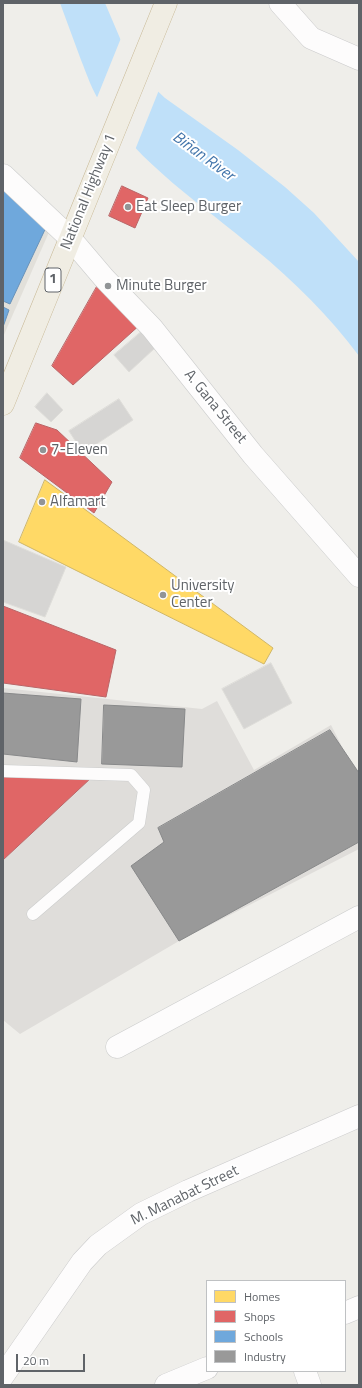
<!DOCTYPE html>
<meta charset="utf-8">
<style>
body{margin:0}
#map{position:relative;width:362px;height:1388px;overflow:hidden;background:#efeeea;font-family:"Titillium Web",sans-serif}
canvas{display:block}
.frame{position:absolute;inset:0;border:4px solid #5f6368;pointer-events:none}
.legend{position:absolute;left:206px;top:1280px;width:140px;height:92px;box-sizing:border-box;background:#fff;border:1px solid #bfc1c3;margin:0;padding:5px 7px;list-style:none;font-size:12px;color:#5f6368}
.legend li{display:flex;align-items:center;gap:8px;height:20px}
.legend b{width:20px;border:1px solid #bfc1c3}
.scale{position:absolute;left:16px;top:1354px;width:69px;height:18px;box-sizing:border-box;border:2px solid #5f6368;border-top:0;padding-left:5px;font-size:12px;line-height:14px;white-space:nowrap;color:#5f6368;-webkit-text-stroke:3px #fff;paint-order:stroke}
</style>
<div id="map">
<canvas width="362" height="1388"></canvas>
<div class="frame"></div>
<ul class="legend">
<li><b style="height:11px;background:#ffd966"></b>Homes</li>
<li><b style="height:11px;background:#e06666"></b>Shops</li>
<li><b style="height:11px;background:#6fa8dc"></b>Schools</li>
<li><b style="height:11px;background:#999"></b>Industry</li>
</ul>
<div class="scale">20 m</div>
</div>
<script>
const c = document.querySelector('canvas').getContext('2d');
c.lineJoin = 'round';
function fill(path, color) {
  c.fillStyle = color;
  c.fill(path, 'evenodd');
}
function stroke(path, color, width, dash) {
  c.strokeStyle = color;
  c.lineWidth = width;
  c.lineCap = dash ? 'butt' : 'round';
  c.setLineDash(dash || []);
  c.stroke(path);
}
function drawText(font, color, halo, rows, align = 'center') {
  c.font = font + ' "Titillium Web",sans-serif';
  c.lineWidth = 4;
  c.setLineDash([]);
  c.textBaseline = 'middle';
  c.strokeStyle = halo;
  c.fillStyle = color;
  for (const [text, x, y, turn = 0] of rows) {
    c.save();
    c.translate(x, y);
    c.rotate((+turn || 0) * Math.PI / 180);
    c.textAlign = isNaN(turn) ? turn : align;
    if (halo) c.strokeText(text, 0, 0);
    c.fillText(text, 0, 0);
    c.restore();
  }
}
fill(new Path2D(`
 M3 688 202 709 217 701 254 770 331 725 359 780V849L179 941 20 1034 3 1020V860L91 778 3 775Z`), '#dfddda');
fill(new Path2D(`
 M3 175 53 223 3 337Z`), '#e2e0da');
fill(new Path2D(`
 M60 3H105L125 50 150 84 165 98 238 150 285 187 314 213 359 262V356C330 317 294 281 256 250 202 204 139 165 101 104 92 90 87 75 81 60 74 41 67 22 60 3Z`), '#bfe0f9');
fill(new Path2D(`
 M121 38 127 49 138 67 151 83 159 90 135 150 111 122 96 100Z`), '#efeeea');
const homes = new Path2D(`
 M45 480 273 648 264 664 19 542Z`);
fill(homes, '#ffd966');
stroke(homes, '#cfb667', 1);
const shops = new Path2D(`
 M122 186 148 198 135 228 109 216Z
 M99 283 142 323 73 385 52 366Z
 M36 423 57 430 112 482 94 513 20 458Z
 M3 606 116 650 106 697 3 683Z
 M3 775 91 778 3 860Z`);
fill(shops, '#e06666');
stroke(shops, '#b96567', 1);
const schools = new Path2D(`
 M3 178 49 221 10 304 3 301Z
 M3 307 9 310 3 327Z`);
fill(schools, '#6fa8dc');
stroke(schools, '#6a93b9', 1);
const industry = new Path2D(`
 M3 693 81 699 77 762 3 754Z
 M104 705 185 709 182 767 102 764Z
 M330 730 359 773V842L179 941 131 866 164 842 158 828Z`);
fill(industry, '#999');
stroke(industry, '#88898a', 1);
const building = new Path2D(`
 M141 332 155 348 129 372 114 355Z
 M47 393 63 410 51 422 35 407Z
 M119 399 133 420 83 453 69 431Z
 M3 540 66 567 45 617 3 602Z
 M271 663 292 703 244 729 222 689Z`);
fill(building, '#d6d5d3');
stroke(building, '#deddd9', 1);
const lane = new Path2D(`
 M3 771 131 775 144 790 139 823 33 914`);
const street = new Path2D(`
 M3 175 70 238 104 278 152 328 253 455 359 576
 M117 1047 359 917
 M305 1371 310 1385`);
const secondary = new Path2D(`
 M280 3 311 38 359 59
 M345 1313 359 1307
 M3 1376 82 1262 98 1245 141 1214 188 1191 359 1116
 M166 1385 207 1368`);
const highway = new Path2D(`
 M3 404 166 3`);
stroke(lane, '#cbcccc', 13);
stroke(street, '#cbcccc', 23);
stroke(secondary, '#cacacb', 23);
stroke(highway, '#c8b996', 23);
stroke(lane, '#fdfcfc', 12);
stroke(street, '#fdfcfc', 22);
stroke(secondary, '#fdfcfc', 22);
stroke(highway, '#f0ede3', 22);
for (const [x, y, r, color] of [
 [128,207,4,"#919496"],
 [108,286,4,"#919496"],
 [43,450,4,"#919496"],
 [42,502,4,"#919496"],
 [163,595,4,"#919496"]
]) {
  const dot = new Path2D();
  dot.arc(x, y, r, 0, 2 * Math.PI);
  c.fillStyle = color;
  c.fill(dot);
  stroke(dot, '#fff', 1.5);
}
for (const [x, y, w] of [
 [53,280,16]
]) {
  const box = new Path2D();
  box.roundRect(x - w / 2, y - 12, w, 24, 3);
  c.fillStyle = '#fff';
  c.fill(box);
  stroke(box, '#5f6368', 1);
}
drawText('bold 14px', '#5f6368', null, [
 ["1",53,280]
]);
drawText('15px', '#5f6368', '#fff', [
 ["National Highway 1",89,192,-68],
 ["A. Gana Street",215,407,51],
 ["M. Manabat Street",185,1196,-26]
]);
drawText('15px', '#5f6368', '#fff', [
 ["Eat Sleep Burger",136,207],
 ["Minute Burger",116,286],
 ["7-Eleven",51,450],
 ["Alfamart",50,502],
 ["University",171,586],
 ["Center",171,603]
], 'left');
drawText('italic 16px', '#4174aa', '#fff', [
 ["Biñan River",203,157,36]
]);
</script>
